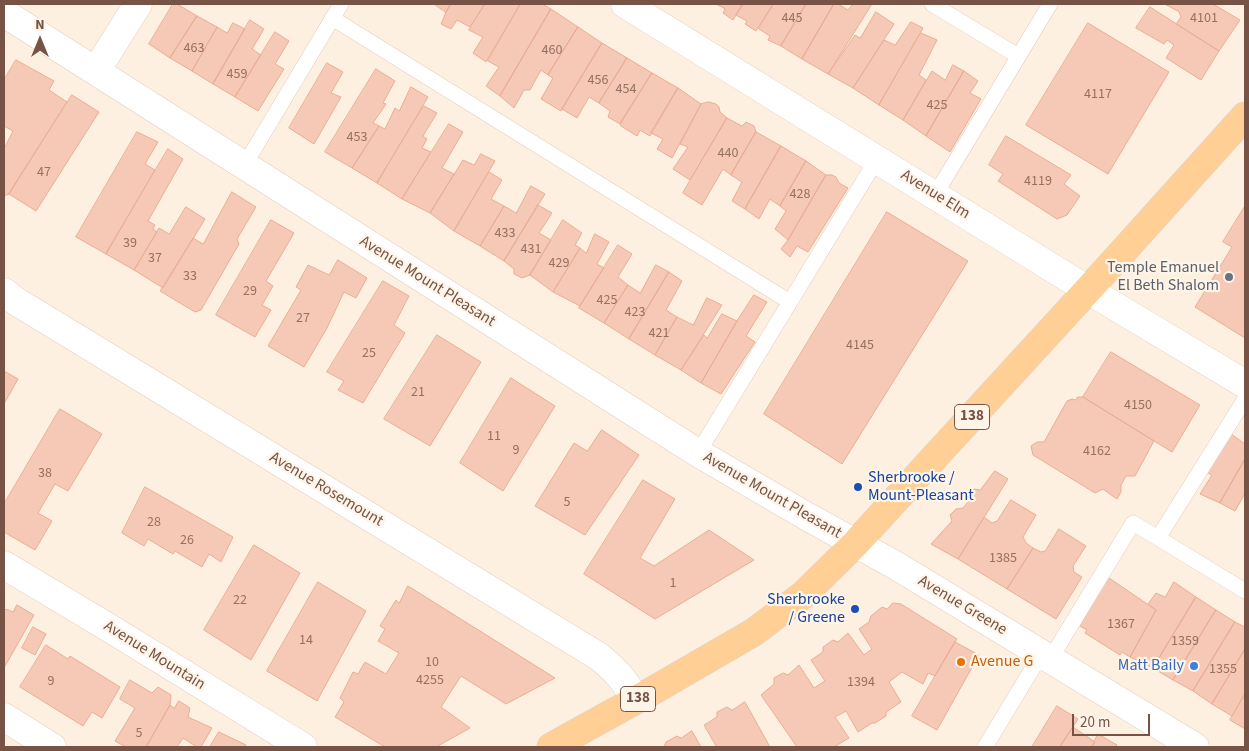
<!DOCTYPE html>
<style>
body{margin:0}
#map{position:relative;width:1249px;height:751px;overflow:hidden;background:#fef0e0;font-family:"Source Sans 3",sans-serif}
canvas{display:block}
.frame{position:absolute;inset:0;border:5px solid #765345;pointer-events:none}
.north{position:absolute;left:15px;top:15px;width:50px;height:50px;-webkit-text-stroke:4px #fff4e8;paint-order:stroke;rotate:0deg;font-size:14px;font-weight:700;line-height:20px;text-align:center;color:#765345}
.north::after{content:'';display:block;margin:auto;width:18px;height:22px;background:#765345;clip-path:polygon(50% 0,100% 100%,50% 72%,0 100%)}
.scale{position:absolute;left:1072px;top:714px;width:78px;height:22px;box-sizing:border-box;border:2px solid #765345;border-top:0;padding-left:6px;font-size:15px;line-height:18px;white-space:nowrap;color:#765345;-webkit-text-stroke:4px #fff4e8;paint-order:stroke}
</style>
<div id="map">
<canvas width="1249" height="751"></canvas>
<div class="frame"></div>
<div class="north">N</div>
<div class="scale">20 m</div>
</div>
<script>
const c = document.querySelector('canvas').getContext('2d');
c.lineJoin = 'round';
function fill(path, color) {
  c.fillStyle = color;
  c.fill(path, 'evenodd');
}
function stroke(path, color, width, dash) {
  c.strokeStyle = color;
  c.lineWidth = width;
  c.lineCap = dash ? 'butt' : 'round';
  c.setLineDash(dash || []);
  c.stroke(path);
}
function drawText(font, color, halo, rows, align = 'center') {
  c.font = font + ' "Source Sans 3",sans-serif';
  c.lineWidth = 4.5;
  c.setLineDash([]);
  c.textBaseline = 'middle';
  c.strokeStyle = halo;
  c.fillStyle = color;
  for (const [text, x, y, turn = 0] of rows) {
    c.save();
    c.translate(x, y);
    c.rotate((+turn || 0) * Math.PI / 180);
    c.textAlign = isNaN(turn) ? turn : align;
    if (halo) c.strokeText(text, 0, 0);
    c.fillText(text, 0, 0);
    c.restore();
  }
}
const building = new Path2D(`
 M173 4H177L197 16 170 58 149 44Z
 M434 4H451L446 12Z
 M451 4H485L470 27 457 20 451 29 441 24 446 12Z
 M485 4H520L486 62 473 53 483 37 469 30Z
 M521 4H542L551 9 500 96 486 86 499 67 488 61Z
 M716 4H743L733 20 723 13 725 9Z
 M743 4H773L756 31 745 24 747 21 736 15Z
 M774 4H806L781 46 768 40 770 36 759 29Z
 M806 4H834L802 59 781 46Z
 M834 4H838L848 10 853 4H872L828 74 802 59Z
 M1165 4H1213L1240 20 1219 51 1176 24 1181 17 1179 12Z
 M1150 7 1219 51 1201 80 1166 58 1174 45 1167 40 1164 44 1136 28Z
 M551 9 578 27 548 75 541 70 530 90H524L514 108 500 96Z
 M876 12 894 24 853 88 828 74 855 35 860 38Z
 M197 16 217 27 192 71 170 58Z
 M250 20 264 29 252 49 261 55 235 97 213 84Z
 M911 22 923 28 879 105 853 88 884 40 895 45Z
 M233 23 245 29 213 84 192 71 217 27 227 33Z
 M1088 23 1169 72 1108 174 1026 125Z
 M578 27 602 43 561 111 541 99 553 78 548 75Z
 M275 32 289 41 275 64 284 69 258 111 235 97Z
 M921 33 937 40 919 75 926 80 903 120 879 105Z
 M602 43 627 58 599 103 589 97 577 118 562 109Z
 M627 58 652 73 620 124 608 117 610 111 599 103Z
 M16 60 54 81 49 90 67 102 9 194 4 196V146L5 147 13 131 4 126V80Z
 M327 63 343 72 331 93 341 97 314 144 289 128Z
 M953 65 964 71 926 136 903 120 932 71 945 80Z
 M376 69 395 81 383 103 386 104 373 123 379 126 352 168 325 152Z
 M964 71 978 81 970 93 981 99 950 152 926 136Z
 M652 73 678 88 650 136 640 130 637 136 621 126 620 124Z
 M411 87 428 97 377 183 352 168 379 126 385 129 395 108 399 111Z
 M678 88 701 104 672 158 657 149 663 139 651 133Z
 M72 95 99 112 36 211 9 194Z
 M709 102 716 104 719 107 720 112 727 118 690 180 673 169 688 147 680 144 701 104Z
 M424 106 437 113 423 136 427 139 422 148 431 152 402 199 377 183Z
 M727 118 742 126 746 122 754 126 756 132 731 175 723 169 702 205 683 193Z
 M449 124 463 132 442 168 454 174 430 213 402 199Z
 M137 132 158 142 145 164 155 170 106 254 76 237Z
 M756 132 781 146 745 209 732 201 742 182 731 175Z
 M1006 136 1071 175 1064 184 1080 196 1067 215 1057 219 998 181 1003 174 989 165Z
 M781 146 806 161 780 206 770 199 759 219 745 209Z
 M168 149 183 159 148 221 155 225 153 229 157 232 134 270 106 254Z
 M481 154 495 161 454 231 430 213 463 160 474 165Z
 M806 161 826 175 788 240 775 229 786 211 780 206Z
 M489 172 502 180 491 199 504 206 480 246 454 231Z
 M826 175H832L836 177 839 183 848 188 808 252 797 246 790 257 781 249 788 240Z
 M531 186 545 194 504 261 480 246 504 206 516 213Z
 M232 192 256 207 237 239 239 244 201 310 195 312 160 291 193 238 203 244Z
 M538 205 552 213 539 233 551 240 530 275 522 278 514 274V269L504 261Z
 M1245 206V338L1195 307 1232 247 1223 242Z
 M186 207 205 219 163 288 134 270 159 228 169 234Z
 M887 212 968 261 842 464 764 414Z
 M271 220 294 233 266 281 273 286 262 305 271 310 255 337 216 315Z
 M563 220 582 233 575 245 580 248 553 292 530 275Z
 M595 234 609 242 597 264 604 268 580 306 553 292 580 248 586 253Z
 M618 245 632 254 618 277 628 285 604 323 579 308Z
 M338 260 367 278 356 298 344 292 327 328 304 367 268 346 301 290 296 287 308 265 329 275Z
 M656 265 669 272 629 339 604 323 628 285 640 293Z
 M669 272 682 281 666 310 677 317 655 355 629 339Z
 M383 281 409 296 394 325 405 333 363 403 338 390 344 381 327 372Z
 M754 295 767 302 746 336 755 342 721 394 701 383 737 321Z
 M707 298 722 305 681 370 655 355 677 317 693 325Z
 M722 314 737 321 701 383 681 370 704 335 707 338Z
 M437 335 481 362 430 446 384 419Z
 M1111 352 1200 405 1172 452 1083 397Z
 M4 371 18 379 4 404Z
 M511 378 555 406 503 491 460 463Z
 M1078 397H1083L1154 441 1135 476H1126L1121 485V492L1117 499 1103 489 1095 493 1033 455 1031 446 1037 442H1044L1067 401 1072 399 1075 400Z
 M60 409 102 434 68 491 55 484 38 513 52 521 35 550 4 532V504Z
 M602 430 639 455 585 535 535 506 574 443 587 451Z
 M1231 434 1245 444V459L1220 503 1200 494 1212 475 1208 473Z
 M1245 459V495H1244L1235 511 1220 503Z
 M995 471 1008 479 958 559 931 544 952 521 950 515 956 509 963 508 969 501 968 494 974 489 980 490Z
 M643 480 675 499 640 558 654 566 709 530 754 560 655 619 584 574Z
 M145 487 233 537 221 562 209 554 202 567 175 551 173 554 148 539 144 546 122 533Z
 M1011 500 1036 515 1023 537 1026 543 1033 548 1007 589 958 559 984 517 992 523 997 521Z
 M1059 529 1086 546 1073 566 1074 572 1082 577 1056 619 1007 589 1033 548 1041 552 1045 551Z
 M254 545 300 573 251 660 204 630Z
 M1109 578 1156 610 1130 657 1122 652 1120 655 1085 633 1087 630 1080 626Z
 M318 582 366 611 317 701 267 671Z
 M1174 582 1196 597 1153 668 1130 657 1156 610 1148 604 1156 593 1165 597Z
 M408 586 555 678 506 704 461 676 441 707 470 728 436 747H385L335 717 344 702 340 698 353 672 358 674 365 662 386 674 399 653 378 641 385 629 380 626 396 600 399 603Z
 M1196 597 1216 610 1173 680 1153 668Z
 M893 603 901 604 957 639 935 676 928 673 923 684 902 672 889 682 901 702 886 712V716L875 723H872L858 732 846 711 835 717 849 738 834 747H797L761 695 774 684V678L783 673 788 675 799 665 814 688 825 681 811 660 823 652V647L833 640 838 642 848 633 864 655 872 649 859 629 869 622 871 616 882 607 887 609Z
 M17 605 34 615 4 668V612L6 609 13 612Z
 M1216 610 1235 622 1193 691 1173 680Z
 M1235 622 1245 627V649L1212 704 1193 691Z
 M33 627 46 634 35 655 22 648Z
 M955 642 979 655 937 730 912 716Z
 M46 645 68 659 70 656 120 687 102 718 92 712 83 726 20 687Z
 M1245 649V693L1232 716 1212 704Z
 M130 680 152 693 158 687 171 695 170 705 146 747H126L115 741 135 708 120 699Z
 M1245 695V729L1230 720Z
 M179 701 190 708 188 717 212 728 201 747H197L183 738 177 747H146L170 705 174 708Z
 M745 702 770 747H714L716 746 704 725 717 717V712L727 707 732 710Z
 M1057 706 1078 719 1060 747H1032Z
 M1073 727 1095 742 1092 747H1060Z
 M692 731 701 747H664L666 742 677 736 681 738Z
 M219 732 246 745 245 747H210Z
 M1098 734 1117 745 1115 747H1092Z`);
fill(building, '#f5c9b5');
stroke(building, '#e9ad95', 1);
const lane = new Path2D(`
 M932 4 1018 56
 M332 18 790 302
 M244 166 341 4
 M935 195 1050 4
 M1245 399 1158 538 1245 591
 M698 453 877 159
 M985 747 1034 666 1057 648 1133 523 1158 538`);
const street = new Path2D(`
 M625 4 1088 290 1245 384
 M4 13 698 453 808 517 895 565 1195 747
 M96 71 138 4
 M4 292 14 300 598 656C617 671 624 680 636 700
 M4 565 106 626 303 747
 M4 717 52 747`);
const primary = new Path2D(`
 M551 747 654 690 754 632 803 595 855 544 1108 268 1245 116`);
stroke(lane, '#e5cdbe', 16);
stroke(street, '#e5cdbe', 29);
stroke(primary, '#dbd2cf', 29);
stroke(lane, '#fff', 15);
stroke(street, '#fff', 28);
stroke(primary, '#ffcf96', 28);
for (const [x, y, r, color] of [
 [1229,277,5,"#6b7280"],
 [858,487,5,"#1a4fb4"],
 [855,609,5,"#1a4fb4"],
 [961,662,5,"#e8710a"],
 [1194,666,5,"#3f7fe0"]
]) {
  const dot = new Path2D();
  dot.arc(x, y, r, 0, 2 * Math.PI);
  c.fillStyle = color;
  c.fill(dot);
  stroke(dot, '#fff4e8', 2);
}
drawText('14px', '#967061', null, [
 ["445",792,19],
 ["4101",1204,19],
 ["463",194,49],
 ["460",552,51],
 ["459",237,75],
 ["456",598,81],
 ["454",626,90],
 ["4117",1098,95],
 ["425",937,106],
 ["453",357,138],
 ["440",728,154],
 ["47",44,173],
 ["4119",1038,182],
 ["428",800,195],
 ["433",505,234],
 ["39",130,244],
 ["431",531,250],
 ["37",155,259],
 ["429",559,264],
 ["33",190,277],
 ["29",250,292],
 ["425",607,301],
 ["423",635,313],
 ["27",303,319],
 ["421",659,334],
 ["4145",860,346],
 ["25",369,354],
 ["21",418,393],
 ["4150",1138,406],
 ["11",494,437],
 ["9",516,451],
 ["4162",1097,452],
 ["38",45,474],
 ["5",567,503],
 ["28",154,523],
 ["26",187,541],
 ["1385",1003,559],
 ["1",673,584],
 ["22",240,601],
 ["1367",1121,625],
 ["14",306,641],
 ["1359",1185,642],
 ["10",432,663],
 ["1355",1223,670],
 ["4255",430,681],
 ["9",51,682],
 ["1394",861,683],
 ["5",139,734]
]);
for (const [x, y, w] of [
 [972,417,35],
 [638,699,35]
]) {
  const box = new Path2D();
  box.roundRect(x - w / 2, y - 12.5, w, 25, 4);
  c.fillStyle = '#fff4e8';
  c.fill(box);
  stroke(box, '#765345', 1);
}
drawText('bold 15px', '#765345', null, [
 ["138",972,417],
 ["138",638,699]
]);
drawText('16px', '#765345', '#fff4e8', [
 ["Avenue Elm",935,195,32],
 ["Avenue Mount Pleasant",427,282,32],
 ["Avenue Rosemount",326,490,31],
 ["Avenue Mount Pleasant",772,496,30],
 ["Avenue Greene",962,606,31],
 ["Avenue Mountain",154,656,32]
]);
drawText('16px', '#5b616d', '#fff4e8', [
 ["Temple Emanuel",1219,268],
 ["El Beth Shalom",1219,286]
], 'right');
drawText('16px', '#164399', '#fff4e8', [
 ["Sherbrooke /",868,478],
 ["Mount-Pleasant",868,496],
 ["Sherbrooke",845,600,"right"],
 ["/ Greene",845,618,"right"]
], 'left');
drawText('16px', '#c56008', '#fff4e8', [
 ["Avenue G",971,662]
], 'left');
drawText('16px', '#366cbe', '#fff4e8', [
 ["Matt Baily",1184,666]
], 'right');
</script>
